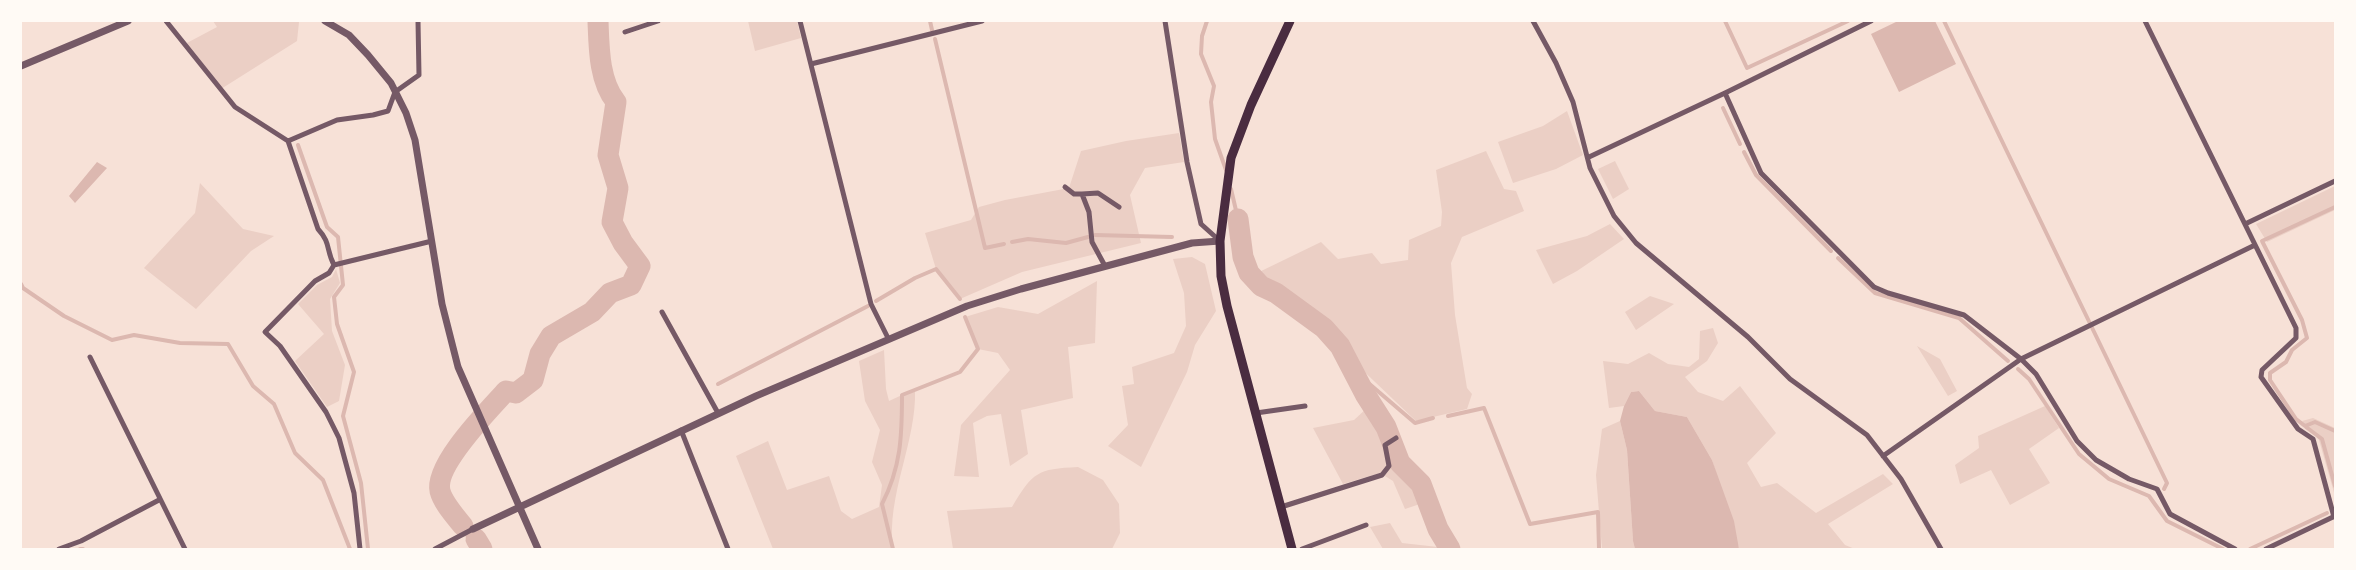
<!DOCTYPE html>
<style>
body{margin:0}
#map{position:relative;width:2356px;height:570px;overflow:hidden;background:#f7e1d7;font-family:Poppins,sans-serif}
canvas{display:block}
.frame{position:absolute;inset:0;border:22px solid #fffaf5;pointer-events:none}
</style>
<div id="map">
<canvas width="2356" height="570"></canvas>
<div class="frame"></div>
</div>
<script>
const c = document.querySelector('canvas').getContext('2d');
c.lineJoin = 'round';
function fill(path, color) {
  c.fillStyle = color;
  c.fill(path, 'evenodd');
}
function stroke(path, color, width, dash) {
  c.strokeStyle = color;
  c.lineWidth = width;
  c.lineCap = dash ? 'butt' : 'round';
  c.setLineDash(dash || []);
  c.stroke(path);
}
fill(new Path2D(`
 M213 21H295L299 22 297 41 221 89 185 44 217 27Z
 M748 21H797L801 38 755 51Z
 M1567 111 1583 155 1556 169 1513 183 1498 142 1543 126Z
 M1179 133 1184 162 1145 168 1130 195 1141 243 1022 272 960 299 936 269 925 233 971 220 979 207 1005 200 1069 188 1081 151 1126 141Z
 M1486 151 1504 189 1516 191 1524 211 1462 237 1451 263 1455 315 1467 388 1472 394 1467 409 1416 421 1354 362 1345 345 1329 327 1255 274 1321 242 1338 259 1372 253 1381 264 1408 260 1409 240 1441 226 1442 212 1436 170Z
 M1615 161 1629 189 1613 199 1598 169Z
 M200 183 243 229 274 236 251 251 196 309 144 268 195 213Z
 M2335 186V210L2267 242 2256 224Z
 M1610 224 1624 239 1577 271 1553 284 1536 250 1587 236Z
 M1192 257 1205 264 1216 311 1195 345 1187 372 1141 467 1108 446 1128 425 1122 386 1134 384 1132 367 1174 353 1186 326 1184 293 1173 259Z
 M336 269 340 283 330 299 332 331 345 365 339 401 327 407 295 361 324 334 298 304 317 285 332 277Z
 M1097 281 1095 343 1068 347 1073 398 1021 410 1028 454 1010 466 1001 414 987 416 973 423 979 477 954 476 961 425 1010 370 998 353 978 349 965 317 998 307 1038 314Z
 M1650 296 1674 304 1636 330 1625 312Z
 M1713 328 1718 343 1707 361 1685 377 1698 392 1723 401 1740 386 1776 433 1747 463 1761 487 1777 483 1816 513 1883 474 1893 484 1828 524 1845 545 1855 549H1739L1712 460 1687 417 1655 411 1639 391 1631 392 1624 406 1609 408 1603 361 1628 364 1649 353 1668 364 1689 367 1699 359 1700 331Z
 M1917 346 1940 359 1957 391 1948 396Z
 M884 350 886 389 889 401 915 389C917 442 886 495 893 549H773L736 456 768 441 787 490 829 476 841 511 852 519 879 507 882 485 872 462 880 430 865 401 859 361Z
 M2045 406 2059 428 2029 449 2050 483 2010 505 1991 470 1960 484 1955 465 1979 448 1978 436Z
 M1367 408 1379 426 1394 465 1414 484 1423 503 1405 509 1393 481 1380 473 1343 484 1313 428 1354 420Z
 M2313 418 2335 428V496L2319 440 2302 421Z
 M1620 421 1627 450 1633 541 1635 549H1602L1596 475 1602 429Z
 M1078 467 1103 480 1119 504 1120 533 1112 549H953L947 511 1012 507C1033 472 1037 469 1078 467Z
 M1390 523 1402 543 1438 547V549H1383L1370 527Z`), '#ebcfc5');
fill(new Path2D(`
 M1898 21H1935L1956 64 1899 92 1871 34Z
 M97 162 107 168 75 203 69 196Z
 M1639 391 1655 411 1687 417 1712 460 1734 521 1739 549H1635L1633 541 1627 450 1620 421 1624 406 1631 392Z`), '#dcb8b0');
stroke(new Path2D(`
 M930 21 932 30
 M1207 21 1202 36 1201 54 1214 86 1211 102 1215 139 1226 170
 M1725 21 1747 68 1848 21
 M1944 21 2167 483 2164 489
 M935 39 985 248 1004 244
 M1723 108 1740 144
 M298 145 327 227 338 237 343 285 334 297 337 324 354 372 343 416 361 483 368 549
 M1744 152 1756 175 1831 251
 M1231 189 1238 219
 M2335 207 2262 241 2302 320 2307 338 2292 350 2286 362 2270 373V380L2296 419 2305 426 2315 422 2335 431
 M1095 235 1172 237
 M1012 242 1028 239 1066 243 1088 237
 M1838 258 1875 293 1959 318 2008 361
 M21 284 23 288 64 316 112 340 134 335 180 343 228 344 253 386 274 404 295 453 323 480 350 549
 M876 301 915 278 936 269 960 299
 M1347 359 1366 381 1415 423 1433 418
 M2018 369 2029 379 2079 454 2109 479 2149 496 2167 521 2223 549
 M718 384 868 306
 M1448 416 1484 408 1530 524 1598 512 1599 549
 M2306 427 2322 439 2335 486
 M80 549H83
 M893 549 882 504C901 467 902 436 902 395L960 372 978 349 965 317
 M2250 549 2327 513`), '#dcb8b0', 4);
stroke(new Path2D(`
 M1238 219 1243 257 1249 273 1261 286 1276 293 1324 328 1340 346 1365 394 1386 427 1400 463 1421 484 1438 529 1450 549
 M463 526C455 516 443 503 440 491 434 465 489 410 506 391L516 393 533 380 540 354 551 336 592 312 610 293 631 285 640 266 623 243 612 222 618 188 608 155 616 102C599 81 599 48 598 21
 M476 539 482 549`), '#dcb8b0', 21);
stroke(new Path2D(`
 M166 21 235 107 288 141 337 120 373 115 388 111 395 92 419 75 418 21
 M800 21 871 304 888 338
 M1165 21 1187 162 1201 224 1220 241
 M1533 21 1556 63 1573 102 1590 168 1614 216 1636 243 1748 337 1790 379 1867 435 1901 479 1941 549
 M2145 21 2296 328V338L2262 370 2261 377 2298 429 2313 439 2334 517
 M625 32 658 21
 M811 64 982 21
 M1725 93 1761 173 1874 287 1888 293 1964 315 2021 359 2036 374 2077 441 2096 460 2129 479 2157 489 2170 514 2235 549
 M288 141 318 229C331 243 326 250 334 265
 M1589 157 1725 93 1871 21
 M1065 187 1074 194H1082L1089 212 1092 242 1105 266
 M1082 194 1098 193 1119 207
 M2245 224 2335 181
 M662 312 718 413
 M90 357 185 549
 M1256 413 1305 406
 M681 430 728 549
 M1883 456 2021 359 2255 245
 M1281 507 1382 475 1389 466 1385 445 1396 438
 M59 549 81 541 159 500
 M360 549 354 493 339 438 326 412 280 346 265 332 315 281 329 273 334 265 432 241
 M435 549 473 529
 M1302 549 1366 525
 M2266 549 2335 516`), '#755966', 5);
stroke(new Path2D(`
 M325 21 349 35 368 55 391 83 406 113 415 140 442 304 458 367 538 549
 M21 66 128 21
 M473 529 756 396 967 306 1021 289 1192 243 1220 241`), '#755966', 7);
stroke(new Path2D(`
 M1290 21 1251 105 1231 158 1220 241 1221 276 1227 306 1292 549`), '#4a2c40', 9);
</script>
